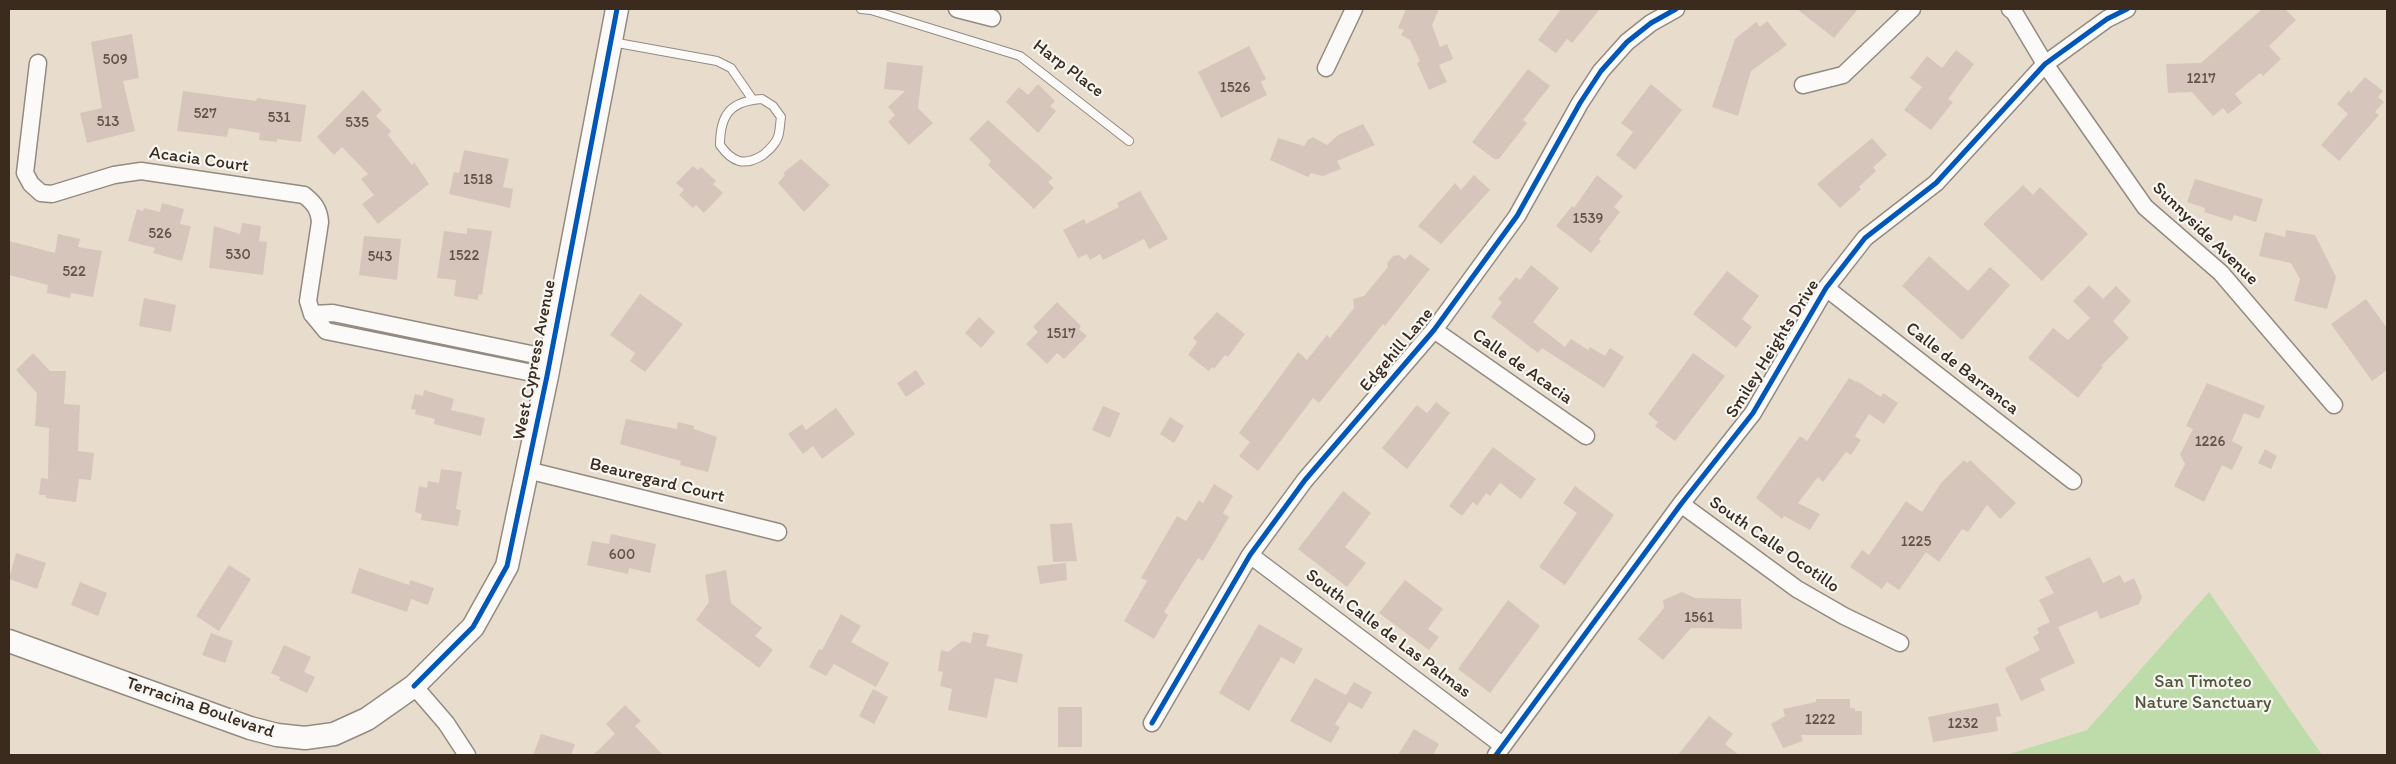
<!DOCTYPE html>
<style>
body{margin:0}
#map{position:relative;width:2396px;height:764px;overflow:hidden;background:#e8ddcd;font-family:Itim,sans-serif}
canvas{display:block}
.frame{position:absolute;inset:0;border:10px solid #3b2a1e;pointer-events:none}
</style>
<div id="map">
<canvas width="2396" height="764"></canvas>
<div class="frame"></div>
</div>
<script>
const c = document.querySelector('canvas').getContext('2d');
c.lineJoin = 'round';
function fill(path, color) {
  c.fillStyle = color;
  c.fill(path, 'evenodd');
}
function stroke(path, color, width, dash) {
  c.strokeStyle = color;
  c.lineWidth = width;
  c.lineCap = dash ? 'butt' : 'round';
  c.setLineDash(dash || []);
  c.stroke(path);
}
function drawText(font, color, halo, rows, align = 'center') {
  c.font = font + ' Itim,sans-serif';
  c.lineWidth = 4.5;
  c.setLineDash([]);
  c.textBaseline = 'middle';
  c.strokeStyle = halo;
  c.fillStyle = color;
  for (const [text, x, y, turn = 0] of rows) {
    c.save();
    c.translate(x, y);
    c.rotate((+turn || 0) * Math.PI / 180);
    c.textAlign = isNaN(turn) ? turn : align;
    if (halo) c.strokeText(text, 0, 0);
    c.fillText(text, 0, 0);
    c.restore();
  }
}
fill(new Path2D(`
 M2209 592 2322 755H2006L2087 730Z`), '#bedbaa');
fill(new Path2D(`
 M1406 9H1439L1432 25 1440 47 1447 44 1453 59 1439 65 1447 82 1429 90 1417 63 1420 61 1410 40 1401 35 1404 30 1398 28Z
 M1561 9H1600L1572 43 1567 39 1556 53 1538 40Z
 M1797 9H1858L1834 38Z
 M2262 9H2285L2296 20 2269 46 2281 59 2263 76 2260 73 2235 94 2242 103 2228 114 2223 108 2213 116 2192 92 2168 93 2166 64 2201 63Z
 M1767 21 1787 45 1751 71 1738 116 1712 107 1735 39 1756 22 1760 27Z
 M132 34 139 78 123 81 135 131 87 143 80 113 102 108 91 42Z
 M1249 46 1266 79 1261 82 1267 95 1221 118 1198 72Z
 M1956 50 1974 64 1948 99 1953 102 1931 130 1904 110 1922 87 1910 78 1927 56 1942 68Z
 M887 62 923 66 918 108 933 123 909 145 888 122 895 115 888 107 905 91 884 89Z
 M1528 69 1550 86 1523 120 1527 123 1499 159H1494L1472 142Z
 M2365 77 2383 91 2378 97 2384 102 2375 112 2379 115 2339 161 2321 145 2348 114 2337 104 2349 90 2351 93Z
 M1038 84 1055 101 1050 106 1056 111 1038 133 1006 102 1019 87 1028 95Z
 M1651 84 1682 110 1635 170 1616 155 1633 132 1621 123Z
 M363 90 382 110 376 116 391 131 388 135 412 165 414 162 429 184 378 224 362 204 374 195 361 179 368 174 342 147 334 155 317 137Z
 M183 91 256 101 257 98 306 105 301 142 277 139V142L259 140 260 133 229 128 227 137 177 131Z
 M988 120 1053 178 1048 182 1054 188 1034 209 988 165 991 161 969 139Z
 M1363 124 1375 145 1337 161 1341 169 1323 176 1311 173 1308 177 1270 160 1278 138 1304 146 1308 140 1313 137 1327 145 1338 135Z
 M1872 138 1887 155 1873 167 1876 171 1859 187 1861 189 1840 208 1817 184Z
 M464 150 509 159 503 187 513 189 510 208 449 194 454 172 459 173Z
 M801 159 830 185 804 212 778 183 785 175 783 173Z
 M693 166 698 170 701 167 716 181 713 184 723 193 704 213 696 205 693 208 679 195 684 190 676 183Z
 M1474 175 1490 190 1441 244 1418 226 1455 183 1461 190Z
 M1597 175 1623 196 1614 207 1620 212 1599 239 1601 241 1591 253 1556 226 1572 206 1574 208Z
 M2195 179 2263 199 2256 222 2234 215 2232 221 2204 212 2205 208 2187 202Z
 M2023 185 2033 195 2040 187 2088 234 2042 281 1983 224Z
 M1140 191 1168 239 1149 249 1144 239 1103 260 1100 254 1090 260 1087 254 1078 258 1063 230 1084 219 1086 224 1119 207 1117 203Z
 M162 203 184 209 180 224 191 226 182 261 153 253 155 248 128 241 137 209 143 211 144 208 160 212Z
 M242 223 261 226 259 241 267 242 263 275 209 268 214 226 240 234Z
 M467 228 492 231 482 295 479 294 478 300 454 296 456 280 437 278 444 231 467 234Z
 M2286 230 2315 235 2336 277 2327 309 2294 301 2300 279 2291 263 2259 256 2265 232 2285 237Z
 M58 234 80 239 78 247 102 251 93 297 71 293 70 298 47 293 48 285 9 275V241L55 253Z
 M364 236 401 239 397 280 359 275Z
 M1410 254 1430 269 1385 326 1383 324 1319 403 1313 398 1258 471 1239 456 1250 442 1239 433 1298 352 1307 360 1327 335 1330 338 1354 308 1353 299 1364 296 1388 267 1387 264 1393 256 1399 255 1405 260Z
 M1929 256 1968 291 1990 267 2010 285 1962 340 1902 286Z
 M1531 265 1559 288 1533 322 1565 347 1571 339 1588 350 1590 347 1605 356 1610 348 1624 357 1604 388 1542 348 1538 353 1491 317 1502 302 1498 299 1516 277 1520 280Z
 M1727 271 1759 296 1742 319 1752 327 1736 348 1693 314Z
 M2089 285 2103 299 2116 286 2131 301 2113 321 2129 338 2101 366 2103 367 2078 398 2028 358 2053 328 2068 340 2090 318 2073 301Z
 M640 294 683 324 645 372 630 361 635 353 610 335Z
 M144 298 176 305 171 332 139 326Z
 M2366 299 2387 328V370L2372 381 2331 324Z
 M1057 302 1081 326 1079 329 1087 336 1064 359 1057 353 1047 364 1026 344 1038 332 1033 327Z
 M1217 312 1245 334 1228 357 1225 355 1214 369 1212 367 1209 371 1188 355 1197 342 1193 338Z
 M979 317 995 332 981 348 965 333Z
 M33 353 50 371H66L64 404 80 405 78 451 94 453 91 480 79 479 76 502 46 498V495H39L41 478 48 479 49 428 35 426 37 393 16 370Z
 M1693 353 1725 376 1675 441 1655 426 1658 422 1648 414Z
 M916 370 925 384 906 397 897 383Z
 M1849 378 1856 382 1857 381 1881 397 1883 393 1898 403 1884 424 1869 414 1855 436 1861 440 1851 455 1846 452 1823 482 1818 477 1798 503 1820 514 1810 530 1784 516 1782 519 1756 498 1800 436 1807 441Z
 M2207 383 2265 406 2259 419 2244 413 2232 441 2243 447 2232 470 2222 465 2204 502 2174 486 2185 464 2180 454 2193 429 2186 426Z
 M424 390 454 399 451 410 485 418 481 436 434 424 435 419 415 414 416 410 411 409 415 394 423 396Z
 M1436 402 1450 413 1407 469 1382 448 1417 405 1427 413Z
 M1103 406 1120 413 1110 438 1092 430Z
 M836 408 855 434 822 459 813 446 803 454 788 434 802 424 806 430Z
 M1170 417 1184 426 1174 443 1160 434Z
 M626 419 677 429 678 422 694 426V429L717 437 708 472 680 465 681 461 620 444Z
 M1493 447 1536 479 1521 499 1500 483 1490 496 1486 493 1477 506 1473 502 1462 516 1449 506Z
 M2265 449 2277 456 2271 469 2258 463Z
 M1964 460 1967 463 1970 460 2016 503 2000 519 1987 505 1968 532 1962 529 1939 562 1926 552 1899 590 1887 582 1882 589 1850 567 1862 550 1869 555 1906 501 1922 512 1941 483Z
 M441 469 462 472 456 509 461 510 458 526 421 520 422 514 415 512 419 486 427 488 428 481 439 483Z
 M1214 484 1233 496 1223 513 1229 517 1203 561 1198 558 1164 612 1168 615 1154 639 1124 621 1147 581 1141 578 1177 516 1186 521 1199 500 1203 503Z
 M1575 486 1614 515 1565 585 1539 567 1577 513 1563 503Z
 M1343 491 1371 513 1345 547 1366 563 1347 587 1298 549Z
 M1072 523 1077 561 1053 562 1050 524Z
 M611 534 656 544 650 573 629 568 628 574 587 565 592 541 609 544Z
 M16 553 46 563 37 589 9 579Z
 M2090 557 2103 583 2120 575 2124 583 2134 578 2142 597 2139 604 2100 619 2097 611 2058 627 2075 663 2040 679 2045 690 2021 701 2005 668 2040 650 2033 637 2039 633 2037 628 2050 622 2039 600 2054 593 2045 577Z
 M1066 563 1067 580 1040 584 1037 566Z
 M229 565 251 579 219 631 196 616Z
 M359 568 409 585 410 580 434 588 428 605 411 599 407 612 351 593Z
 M726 570 731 603 762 628 755 636 773 650 759 668 696 620 709 602 705 575Z
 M1405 580 1443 609 1428 629 1439 637 1429 650 1379 613Z
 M80 582 107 593 98 616 71 605Z
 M1682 592 1695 598 1741 599 1742 629 1691 628 1663 660 1638 639 1664 608 1663 600Z
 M1508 600 1540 626 1490 693 1458 669Z
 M841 614 861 626 851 642 889 663 876 687 834 664 826 676 809 667 819 649 822 650Z
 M1259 624 1303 649 1294 664 1281 657 1249 711 1219 693Z
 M973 632 989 635 986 646 1023 654 1017 683 995 678 987 718 948 710 952 689 940 686 943 672 938 671 941 650 948 652 962 641 971 643Z
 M211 633 233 641 225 663 202 655Z
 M284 645 311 657 304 672 315 677 307 693 279 680 280 677 271 673Z
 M1315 678 1346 695 1354 682 1372 692 1362 709 1349 702 1335 724 1340 727 1331 743 1290 721Z
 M873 689 888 697 874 724 859 716Z
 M1816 699H1850V708H1855V711H1862V735H1801L1803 741 1783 748 1771 724 1785 716 1783 709 1816 702Z
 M1998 703 2001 716 1996 717 1998 731 1933 742 1928 717Z
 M625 705 641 721 635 726 663 755H593L615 734 606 724Z
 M1058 707H1082V747H1058Z
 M1709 716 1733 734 1725 744 1739 755H1678Z
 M1414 729 1439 744 1433 755H1398Z
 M541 734 575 744 571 755H533Z`), '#d5c5ba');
const lane = new Path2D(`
 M861 9 871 10 1020 56 1129 141
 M612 42 717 61 731 68 753 100
 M762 99 773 106 781 117C780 123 780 131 778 137 775 145 769 150 763 155 744 167 732 162 720 145 720 114 731 101 762 99Z`);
const street = new Path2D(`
 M957 9 992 18
 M2010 9 2014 12 2045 64 2145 207 2221 273 2334 405
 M38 63 25 173 31 184 41 193 52 194 114 175 141 171 304 195C314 203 319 209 320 222L308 301 312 314 326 331 547 376
 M1326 68 1354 9
 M1803 85 1843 75 1912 9
 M1826 288 2073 481
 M312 314 333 313 550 358
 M1434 330 1586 436
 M527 470 778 532
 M1681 504 1797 589 1844 616 1900 643
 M1250 555 1502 745
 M414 686 446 723 467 755
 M1152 723 1250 555 1305 480 1434 330 1517 216 1580 103 1601 71 1627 42 1651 23 1676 9
 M1496 755 1681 504 1753 413 1826 288 1865 238 1936 183 2045 64 2107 19 2127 9`);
const secondary = new Path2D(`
 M9 641 250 728 277 735 305 738 334 734 367 719 414 686 473 627 507 566 547 376 617 9`);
stroke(lane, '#938a80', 10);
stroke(street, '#938a80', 19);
stroke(secondary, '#938a80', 25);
stroke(lane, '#fcfaf8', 8);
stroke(street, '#fcfaf8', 16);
stroke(secondary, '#fcfaf8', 22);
stroke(new Path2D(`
 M414 686 473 627 507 566 547 376 617 9
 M1152 723 1250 555 1305 480 1434 330 1517 216 1580 103 1601 71 1627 42 1651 23 1676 9
 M1496 755 1681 504 1753 413 1826 288 1865 238 1936 183 2045 64 2107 19 2127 9`), '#0057b8', 5);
drawText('15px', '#635246', null, [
 ["509",115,60],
 ["1217",2201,79],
 ["1526",1235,88],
 ["527",205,114],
 ["531",279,118],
 ["513",108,122],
 ["535",357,123],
 ["1518",478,180],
 ["1539",1588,219],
 ["526",160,234],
 ["530",238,255],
 ["1522",464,256],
 ["543",380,257],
 ["522",74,272],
 ["1517",1061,334],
 ["1226",2210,442],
 ["1225",1916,542],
 ["600",622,555],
 ["1561",1699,618],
 ["1222",1820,720],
 ["1232",1963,724]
]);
drawText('18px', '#3b2a1e', '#f6f6f2', [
 ["Harp Place",1068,69,37],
 ["Acacia Court",199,160,8],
 ["Sunnyside Avenue",2205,234,44],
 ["Smiley Heights Drive",1773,349,-58],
 ["Edgehill Lane",1397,350,-50],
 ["West Cypress Avenue",535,360,-79],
 ["Calle de Acacia",1522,367,35],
 ["Calle de Barranca",1962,369,38],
 ["Beauregard Court",657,481,14],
 ["South Calle Ocotillo",1774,545,35],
 ["South Calle de Las Palmas",1388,634,37],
 ["Terracina Boulevard",200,708,19]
]);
drawText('18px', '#53563a', '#f6f6f2', [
 ["San Timoteo",2203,682],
 ["Nature Sanctuary",2203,703]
]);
</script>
